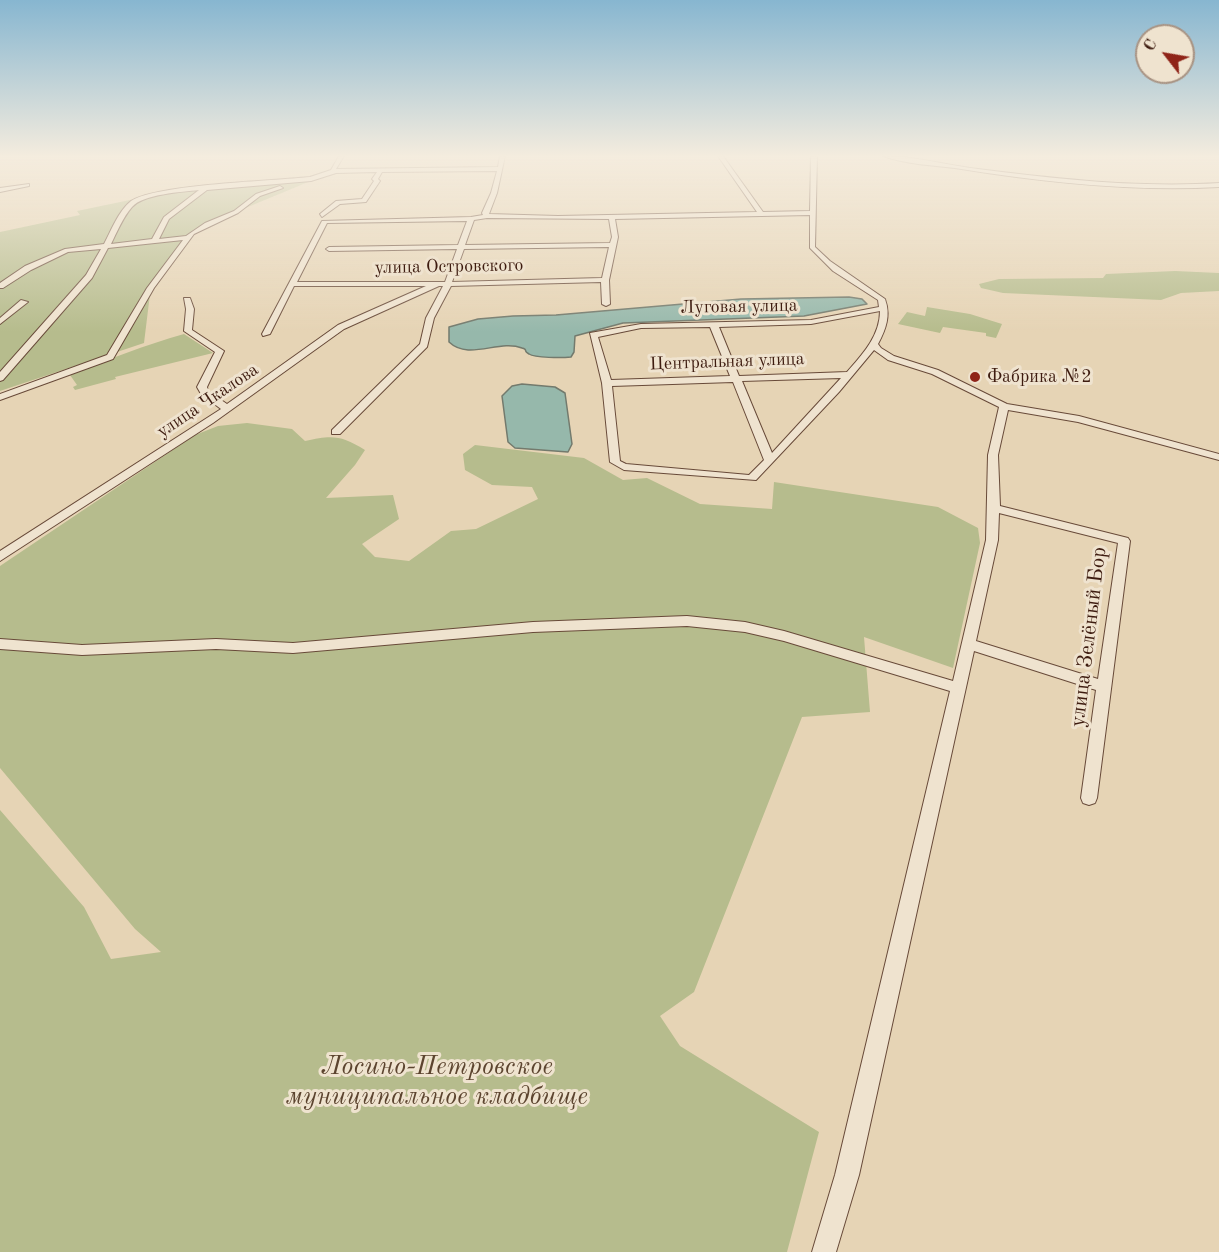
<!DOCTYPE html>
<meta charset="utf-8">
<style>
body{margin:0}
#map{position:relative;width:1219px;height:1252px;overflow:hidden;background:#e6d4b5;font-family:"Old Standard TT",serif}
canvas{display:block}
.north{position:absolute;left:1135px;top:24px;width:60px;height:60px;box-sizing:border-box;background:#efe3cf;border:2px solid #a89383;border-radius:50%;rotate:301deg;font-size:16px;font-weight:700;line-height:24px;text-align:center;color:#3e1c10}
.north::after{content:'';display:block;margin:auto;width:21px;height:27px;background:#8f2418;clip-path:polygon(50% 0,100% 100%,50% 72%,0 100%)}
</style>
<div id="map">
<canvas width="1219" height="1252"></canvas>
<div class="north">С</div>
</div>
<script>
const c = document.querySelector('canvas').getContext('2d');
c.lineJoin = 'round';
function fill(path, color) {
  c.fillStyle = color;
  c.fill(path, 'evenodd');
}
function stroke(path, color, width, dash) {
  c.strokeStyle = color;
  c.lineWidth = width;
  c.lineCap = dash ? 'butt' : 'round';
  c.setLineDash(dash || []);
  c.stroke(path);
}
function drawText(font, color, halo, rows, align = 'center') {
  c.font = font + ' "Old Standard TT",serif';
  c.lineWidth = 6;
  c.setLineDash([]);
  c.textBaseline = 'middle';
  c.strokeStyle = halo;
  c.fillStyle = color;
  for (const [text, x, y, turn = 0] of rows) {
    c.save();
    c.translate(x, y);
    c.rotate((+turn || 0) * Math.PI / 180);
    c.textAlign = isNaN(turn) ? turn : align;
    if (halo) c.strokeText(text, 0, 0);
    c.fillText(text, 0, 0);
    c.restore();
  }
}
fill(new Path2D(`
 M318 178 197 228 151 286 144 343 0 391V232L80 215 77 211 173 191Z
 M1175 271 1219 273V291L1181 293 1161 300 1003 293 981 288 979 284 999 279 1103 278 1106 274Z
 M927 307 970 314 1002 324 996 338 986 336V333L943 327 940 333 898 324 907 312 925 316Z
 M184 334 213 353 115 377 116 379 75 390 73 387 77 385 70 375C107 360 145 345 184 334Z
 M247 423 292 429 305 441C332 435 341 435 365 450L355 465 326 498 393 495 399 519 362 544 375 557 409 561 451 531 476 529 538 499 532 487 492 485 465 470 463 454 475 445 584 458 623 480 647 478 700 504 772 509 774 482 938 507 978 528 980 543 953 668 864 637 870 712 802 717 694 992 660 1016 680 1046 819 1132 787 1252H0V810L84 907 111 959 161 952 135 929 0 768V566L195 435 218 426Z`), '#b6bc8d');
const water = new Path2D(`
 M849 297 862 299 867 304 804 316 623 323 575 336 574 352 571 357C562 358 535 358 529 354 522 350 529 350 522 348 499 339 469 361 449 342V327L478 319 513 316 556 315 741 299Z
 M522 384 555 387 565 393 572 444 568 452 515 448 508 442 502 396 512 386Z`);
fill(water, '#96b8ab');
stroke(water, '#737a6d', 1.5);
const minor = new Path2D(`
 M339 156H344L336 169 498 167 500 156H505L497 193 489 214 558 216 757 212 718 156H723L763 212 810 211 811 156H817L815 247 830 261 885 299C891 315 886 329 878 344L881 348 894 356 938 370 1007 404 1079 416 1219 454V460L1078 422 1008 410 998 455 1000 506 1128 538 1130 541 1097 798 1095 803 1089 805 1083 803 1081 798 1096 690 974 651 859 1175 836 1252H812L835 1175 950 691 784 641 745 632 687 626 533 632 293 653 216 649 82 655 0 649V639L82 645 216 639 293 643 533 622 687 616 745 622 784 631 953 681 986 540 988 455 999 407 932 374 888 360 874 350 839 392 756 480 624 470 610 462 602 383 590 333 641 324 811 320 879 307 878 300 833 271 810 248V215L615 219 618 237 609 280 610 304 606 306 602 304 601 282 451 286 434 318 427 347 340 434H332V430L420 344 426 318 443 286H439L344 329 213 423 0 561V551L221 409 201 394 197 387 215 352 184 331 186 309 184 298H190L194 309 192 330 224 351 207 387 208 391 227 404 338 325 426 286H294L270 334 263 336 262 334 322 221 471 217 483 215 482 213 491 193 497 171 382 172 378 179 380 181 366 202 340 204 322 217 320 214 336 201 362 199 374 181 372 179 377 172 336 173 311 181 207 190 169 219 159 239 186 236 205 223 234 211 256 194 280 186 283 188 260 196 238 213 194 234 154 288 113 359 0 400V394L107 355 147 288 183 240 108 248 92 278 3 380 0 381V372L86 275 101 249 68 252 31 270 3 288H0V283L25 266 65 249 104 244C111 231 119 210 131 201 157 184 274 181 310 177L331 170ZM199 190 164 217 152 239 111 244C117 232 123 217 132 207 143 194 182 192 199 190ZM487 218 609 219 612 237 610 243 465 245 474 220ZM467 221 458 245 329 247 326 249 329 251 457 249 445 282H297L327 223ZM609 247 602 278 452 282 464 249ZM880 311C880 336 862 355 847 372L739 376 719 327 811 324ZM710 327 730 376 611 380 598 337 641 328ZM841 378 772 453 742 381ZM733 382 764 460 749 475 626 464 620 461 612 386ZM999 513 1118 543 1098 679 976 641 998 540Z
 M883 156C915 156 946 165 978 169 1057 179 1139 188 1219 183V187C1132 192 1041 182 955 168 931 165 905 164 883 156Z
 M29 184V186L0 192V188Z
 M21 300 28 302 0 324V318Z`);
stroke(minor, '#684a39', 2);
fill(minor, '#efe3cf');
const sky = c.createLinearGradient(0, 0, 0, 332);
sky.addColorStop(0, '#87b6d0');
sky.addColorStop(0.47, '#f4ecde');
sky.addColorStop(1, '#f4ecde00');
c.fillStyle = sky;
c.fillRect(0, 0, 1219, 332);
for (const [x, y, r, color] of [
 [975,377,6,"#8f2418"]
]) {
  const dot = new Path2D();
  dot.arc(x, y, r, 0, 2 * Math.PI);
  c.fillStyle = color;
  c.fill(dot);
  stroke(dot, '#efe3cf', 2);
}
drawText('18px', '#3e1c10', '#efe3cf', [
 ["улица Островского",449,267,-1],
 ["Луговая улица",739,307,-1],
 ["Центральная улица",727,362,-2],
 ["улица Чкалова",208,401,-34]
]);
drawText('18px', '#3e1c10', '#efe3cf', [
 ["Фабрика №2",987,377]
], 'left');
drawText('21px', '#3e1c10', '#efe3cf', [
 ["улица Зелёный Бор",1089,637,-83]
]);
drawText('italic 26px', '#5c442f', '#efe3cf', [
 ["Лосино-Петровское",437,1067],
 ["муниципальное кладбище",437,1097]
]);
</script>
